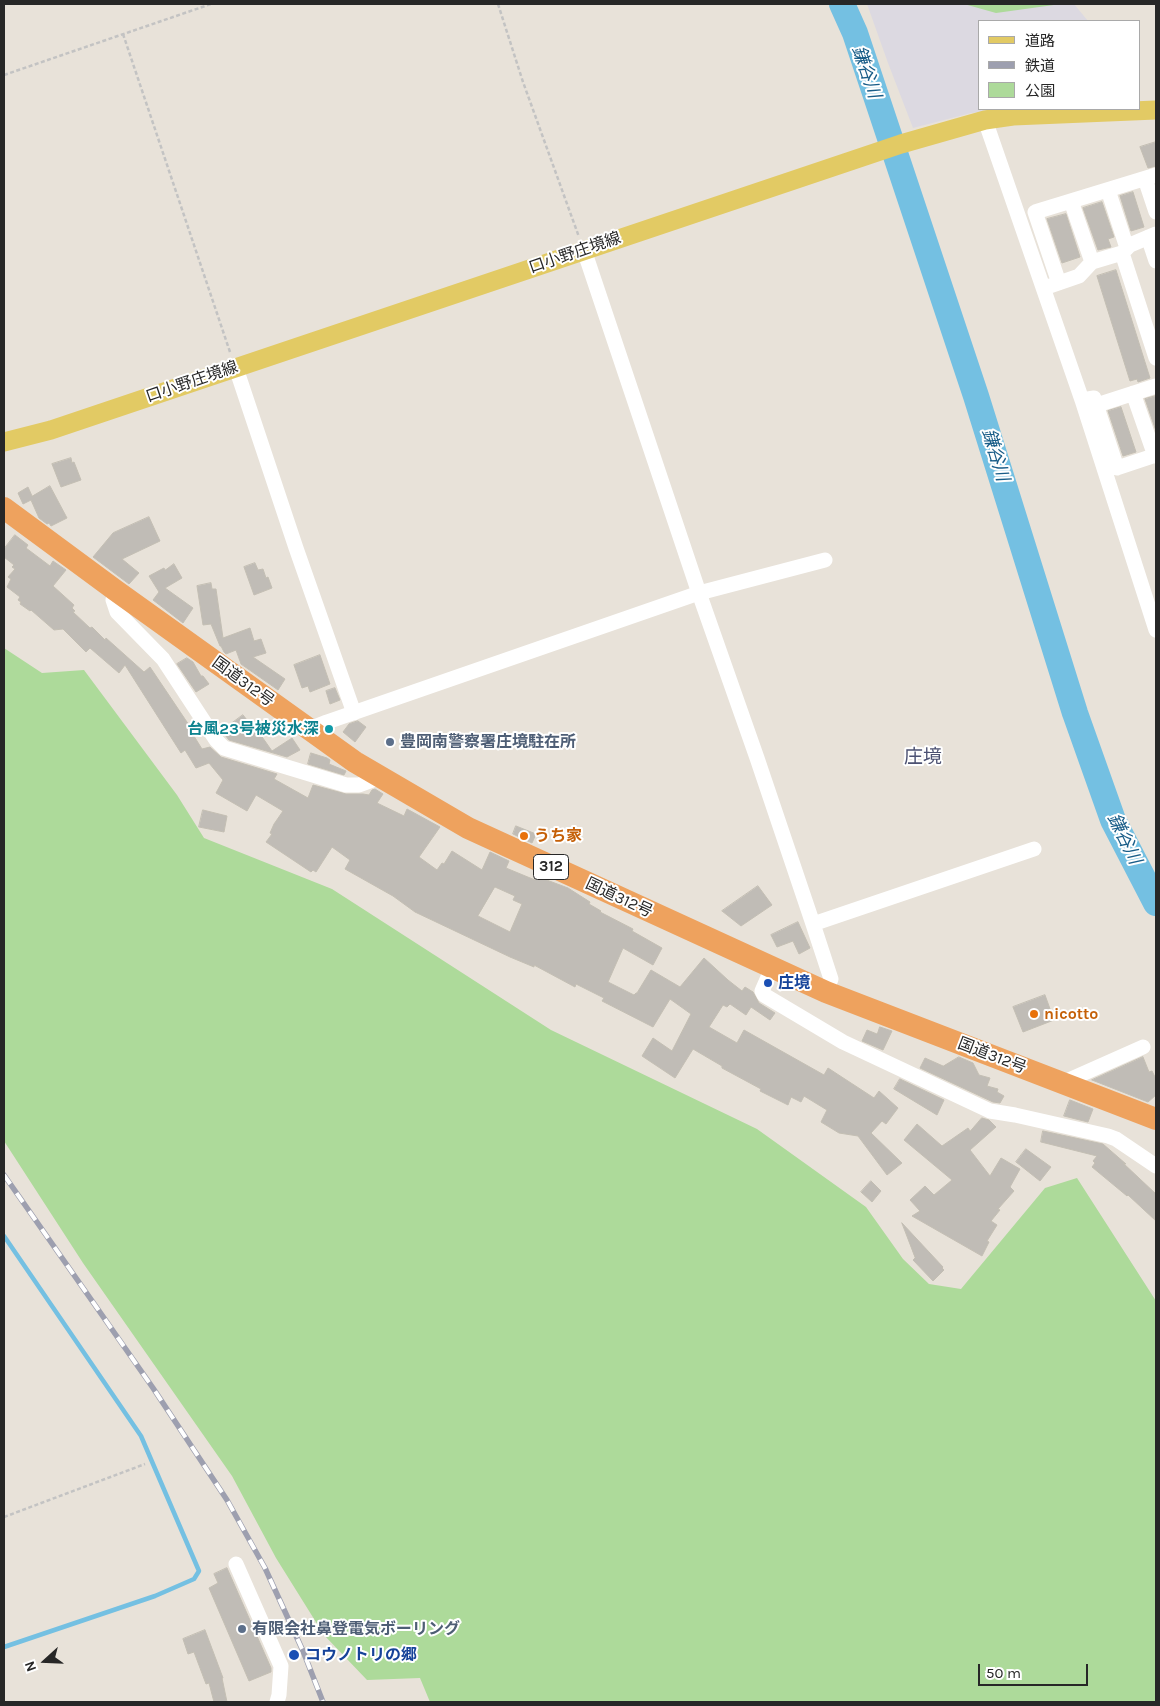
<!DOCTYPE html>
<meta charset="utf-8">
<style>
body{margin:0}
#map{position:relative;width:1160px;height:1706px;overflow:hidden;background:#e8e2d9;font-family:Karla,"Noto Sans JP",sans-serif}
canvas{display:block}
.frame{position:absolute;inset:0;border:5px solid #272727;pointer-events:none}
.legend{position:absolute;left:978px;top:20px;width:162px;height:90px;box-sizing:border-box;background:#fff;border:1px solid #a9a9a9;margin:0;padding:6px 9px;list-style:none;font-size:15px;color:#272727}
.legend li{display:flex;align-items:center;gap:10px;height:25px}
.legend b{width:25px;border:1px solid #a9a9a9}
.north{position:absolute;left:20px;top:1636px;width:50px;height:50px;-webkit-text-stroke:4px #fff;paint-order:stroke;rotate:250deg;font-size:14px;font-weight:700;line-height:20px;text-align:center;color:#272727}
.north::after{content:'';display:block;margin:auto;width:18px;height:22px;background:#272727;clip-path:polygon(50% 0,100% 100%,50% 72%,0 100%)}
.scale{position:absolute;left:978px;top:1664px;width:110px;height:22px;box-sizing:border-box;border:2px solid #272727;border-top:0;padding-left:6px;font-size:15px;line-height:18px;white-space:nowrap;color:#272727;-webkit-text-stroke:4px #fff;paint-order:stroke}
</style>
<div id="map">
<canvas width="1160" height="1706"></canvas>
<div class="frame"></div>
<ul class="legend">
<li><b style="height:6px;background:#e2ca64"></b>道路</li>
<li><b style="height:6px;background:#9d9faf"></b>鉄道</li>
<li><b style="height:14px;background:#adda9a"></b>公園</li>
</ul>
<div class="north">N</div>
<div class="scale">50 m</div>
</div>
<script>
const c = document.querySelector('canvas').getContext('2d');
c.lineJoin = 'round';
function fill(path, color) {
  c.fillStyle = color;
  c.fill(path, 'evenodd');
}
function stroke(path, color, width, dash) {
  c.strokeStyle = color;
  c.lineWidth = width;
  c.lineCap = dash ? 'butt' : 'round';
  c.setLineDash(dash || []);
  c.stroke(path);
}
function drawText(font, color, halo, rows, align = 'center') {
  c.font = font + ' Karla,"Noto Sans JP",sans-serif';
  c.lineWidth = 4;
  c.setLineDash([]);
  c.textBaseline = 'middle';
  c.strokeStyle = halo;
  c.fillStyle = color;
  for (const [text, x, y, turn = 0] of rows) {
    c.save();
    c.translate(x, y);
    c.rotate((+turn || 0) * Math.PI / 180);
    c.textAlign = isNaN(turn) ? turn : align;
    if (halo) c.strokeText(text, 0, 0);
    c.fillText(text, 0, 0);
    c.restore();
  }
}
fill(new Path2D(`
 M867 4H1074L1088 21H979V109H1016L971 113 913 128 888 63Z`), '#dcd9e1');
fill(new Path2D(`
 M964 4H1061L996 13Z
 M4 648 42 673 84 670 177 795 204 838 332 889 551 1030 757 1129 866 1207 903 1259 929 1284 961 1289 1045 1188 1077 1178 1156 1301V1702H430L420 1678 367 1680 324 1635 276 1558 232 1476 83 1263 4 1141Z`), '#adda9a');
stroke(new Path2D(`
 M4 1236 141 1436 199 1571 194 1579 155 1596 4 1647`), '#74c0e2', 4.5);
stroke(new Path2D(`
 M842 4 855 33 976 396 1075 713 1113 820 1156 903`), '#74c0e2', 26);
const building = new Path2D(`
 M1156 142V166L1148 168 1140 147Z
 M1133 192 1144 227 1131 231 1120 196Z
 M1102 202 1114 237 1108 239 1111 247 1098 250 1083 208Z
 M1066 214 1080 257 1062 263 1047 219Z
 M1116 270 1150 378 1138 382 1137 379 1130 381 1097 276Z
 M1156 396V431L1145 399Z
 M1121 407 1136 452 1123 456 1108 411Z
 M71 458 72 463 74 462 81 480 61 487 52 464Z
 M50 486 67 518 51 526 49 523 47 524 39 518 31 500 23 504 18 493 28 487 32 496Z
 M149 517 160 541 122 559 139 573 129 584 93 557 113 533Z
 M15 535 28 545 26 548 50 566 53 561 66 570 53 586 74 605 72 608 75 611 73 612 90 628 92 627 105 640 106 638 144 672 150 667 191 728H189L202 749 210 747 221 757 277 774 274 779 308 798 313 785 346 794H363L369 795 372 790 375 789 383 794 377 803 404 816 407 809 440 827 419 857 437 870 442 863 444 864 452 851 482 870 490 852 509 861 506 868 535 880 536 876 568 888 590 902 589 904 601 911 600 912 633 929 632 931 662 948 653 965 623 948 608 982 634 995 636 993H637L651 970 680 987 704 958 728 980 742 991 745 987 753 992 759 1003 775 1013 770 1020 751 1007 746 1015 730 1004 727 1007 723 1005 709 1027 737 1043 744 1030 824 1075 828 1068 874 1098 879 1091 898 1108 886 1124 882 1121 871 1133 902 1163 887 1175 858 1136 839 1133 821 1122 827 1110 804 1096 801 1102 791 1097 788 1105 760 1091 761 1089 722 1068V1066L693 1049 675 1078 642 1056 653 1038 672 1051 691 1014 670 999 653 1027 602 1001 604 998 576 984 575 987 534 965V967L510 957 415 912 393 896 345 869 350 860 332 847 316 872 313 870 311 872 266 842 272 834 270 833 274 824 283 811 256 795 247 811 216 793 223 780 209 763 196 768 185 750 181 753 125 665 119 673 90 648 86 652 63 629 54 630 31 610 30 611 20 604 21 602 18 600 20 597 7 587 11 579 8 577 15 569 12 567 14 565 4 557V549ZM495 887 515 896 513 900 522 904 510 932 478 916Z
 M255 563 258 570 263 569 266 578 268 577 272 588 254 595 244 567Z
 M174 564 182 578 165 588 193 608 183 623 153 600 159 592 149 576 164 568 165 570Z
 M211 583 212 589H216L223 638 250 628 254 641 261 639 266 653 253 657 285 679 278 690 241 664 236 650 226 654 224 652 221 646H220L211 624 203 625 197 586Z
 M320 655 330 684 310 692 308 686 302 688 294 665Z
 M187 658 193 662 201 676H203L209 684 196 692 177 664Z
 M335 688 340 700 330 704 326 691Z
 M243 715 251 725 253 724 272 751 292 738 300 750 287 757 229 740 225 735 234 728 231 724Z
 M358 721 366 727 355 742 343 732 349 724Z
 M311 753 327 758 330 760 329 764 346 771 344 775 308 764Z
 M203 810 227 816 224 832 199 827Z
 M516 826 536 834 532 843 513 834Z
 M758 886 772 905 741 926 722 911Z
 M798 922 810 948 799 954 793 941 777 947 771 935Z
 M1045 995 1054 1020 1023 1032 1013 1007Z
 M880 1027 892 1031 883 1050 862 1041 867 1030 877 1034Z
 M959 1057 973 1063 979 1075 990 1078 987 1086 998 1089 997 1092 1004 1096 1000 1103 993 1102 920 1068 925 1058 943 1066Z
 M1143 1057 1149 1072 1152 1071 1156 1079V1095L1148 1102 1092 1080Z
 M900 1079 944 1100 937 1115 894 1089Z
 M1070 1100 1093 1109 1088 1122 1064 1116Z
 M982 1118 989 1120 996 1127 970 1150 990 1176 1001 1158 1020 1169 1010 1187 1014 1191 998 1209 1000 1210 991 1221 997 1225 987 1241 989 1242 982 1256 912 1216 920 1211 910 1200 925 1186 934 1195 952 1180 904 1140 917 1124 942 1146 968 1128 970 1131Z
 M1043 1131 1103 1144 1126 1164 1123 1163 1156 1194V1221L1128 1195 1127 1196 1092 1167 1095 1163 1093 1161 1097 1156 1041 1142Z
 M1026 1149 1051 1167 1040 1181 1016 1162Z
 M871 1181 881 1191 872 1202 861 1192Z
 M902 1223 943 1267 942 1268 944 1270 933 1281 913 1260 915 1258Z
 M227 1568 271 1668V1672L249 1681 209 1588 218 1583 214 1574Z
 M205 1630 223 1678H222L227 1702H214L209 1683 206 1684 194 1652 188 1654 183 1639Z`);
fill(building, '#c0bcb6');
stroke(building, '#c3beb3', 1);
stroke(new Path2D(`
 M498 4 523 82 579 237
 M123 34 230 352
 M4 75 211 4
 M4 1517 145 1464`), '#c3c3c3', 2.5, [4, 2.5]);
stroke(new Path2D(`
 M985 120 1082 400 1156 630
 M1145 179 1156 212
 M1108 190 1127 248
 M1071 201 1092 262
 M1148 237 1156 261
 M584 250 699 593 757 758 813 924 831 979 826 992
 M1122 253 1156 358
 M1059 283 1035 212 1156 175
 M1050 286 1079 276 1092 262 1122 253 1130 245 1156 234
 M236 368 296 548 354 713
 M1133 393 1155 456
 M1082 400 1094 398 1117 468 1156 455
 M1097 405 1156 386
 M115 590 113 600 117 612 163 659 216 740 224 748 346 785H359L381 777
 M313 732 317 726 327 722 699 593 825 560
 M813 924 1034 849
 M772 968 762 991 764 995 843 1042 990 1111 1015 1115 1108 1136 1116 1139 1156 1166
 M1062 1083 1143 1047
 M236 1564 281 1666 279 1695 277 1702`), '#fff', 15);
stroke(new Path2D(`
 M4 442 51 430 901 144 985 120 1013 116 1156 110`), '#e2ca64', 19);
stroke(new Path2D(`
 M4 508 115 590 355 762 468 828 826 992 1156 1119`), '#eea25e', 22);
const rail = new Path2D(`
 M4 1175 153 1388 227 1500 265 1568 303 1651 323 1702`);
stroke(rail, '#9d9faf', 5.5);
stroke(rail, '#fff', 4, [11]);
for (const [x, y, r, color] of [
 [329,729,5,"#0f9aa8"],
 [390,742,5,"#5c6f8a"],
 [524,836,5,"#e8710a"],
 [768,983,5,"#1a4fb4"],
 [1034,1014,5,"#e8710a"],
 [242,1629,5,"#5c6f8a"],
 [294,1655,6,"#1a4fb4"]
]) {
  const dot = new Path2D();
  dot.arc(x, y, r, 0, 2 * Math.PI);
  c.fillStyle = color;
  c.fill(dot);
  stroke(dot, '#fff', 2);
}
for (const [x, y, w] of [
 [551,867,35]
]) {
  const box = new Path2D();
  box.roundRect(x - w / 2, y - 12.5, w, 25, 4);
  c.fillStyle = '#fff';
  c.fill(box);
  stroke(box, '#272727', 1);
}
drawText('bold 15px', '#272727', null, [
 ["312",551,867]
]);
drawText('16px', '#272727', '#fff', [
 ["口小野庄境線",575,253,-19],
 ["口小野庄境線",192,382,-19],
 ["国道312号",243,682,36],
 ["国道312号",619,898,25],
 ["国道312号",992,1056,21]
]);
drawText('bold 16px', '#0d838f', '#fff', [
 ["台風23号被災水深",319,729]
], 'right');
drawText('bold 16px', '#4e5e75', '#fff', [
 ["豊岡南警察署庄境駐在所",400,742],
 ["有限会社鼻登電気ボーリング",252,1629]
], 'left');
drawText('bold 16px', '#c56008', '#fff', [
 ["うち家",534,836],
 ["nicotto",1044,1014]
], 'left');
drawText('bold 16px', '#164399', '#fff', [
 ["庄境",778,983],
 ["コウノトリの郷",305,1655]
], 'left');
drawText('italic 18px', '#195d88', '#fff', [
 ["鎌谷川",866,72,71],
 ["鎌谷川",995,455,73],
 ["鎌谷川",1124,839,64]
]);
drawText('19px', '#4c5172', '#fff', [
 ["庄境",923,758]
]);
</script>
